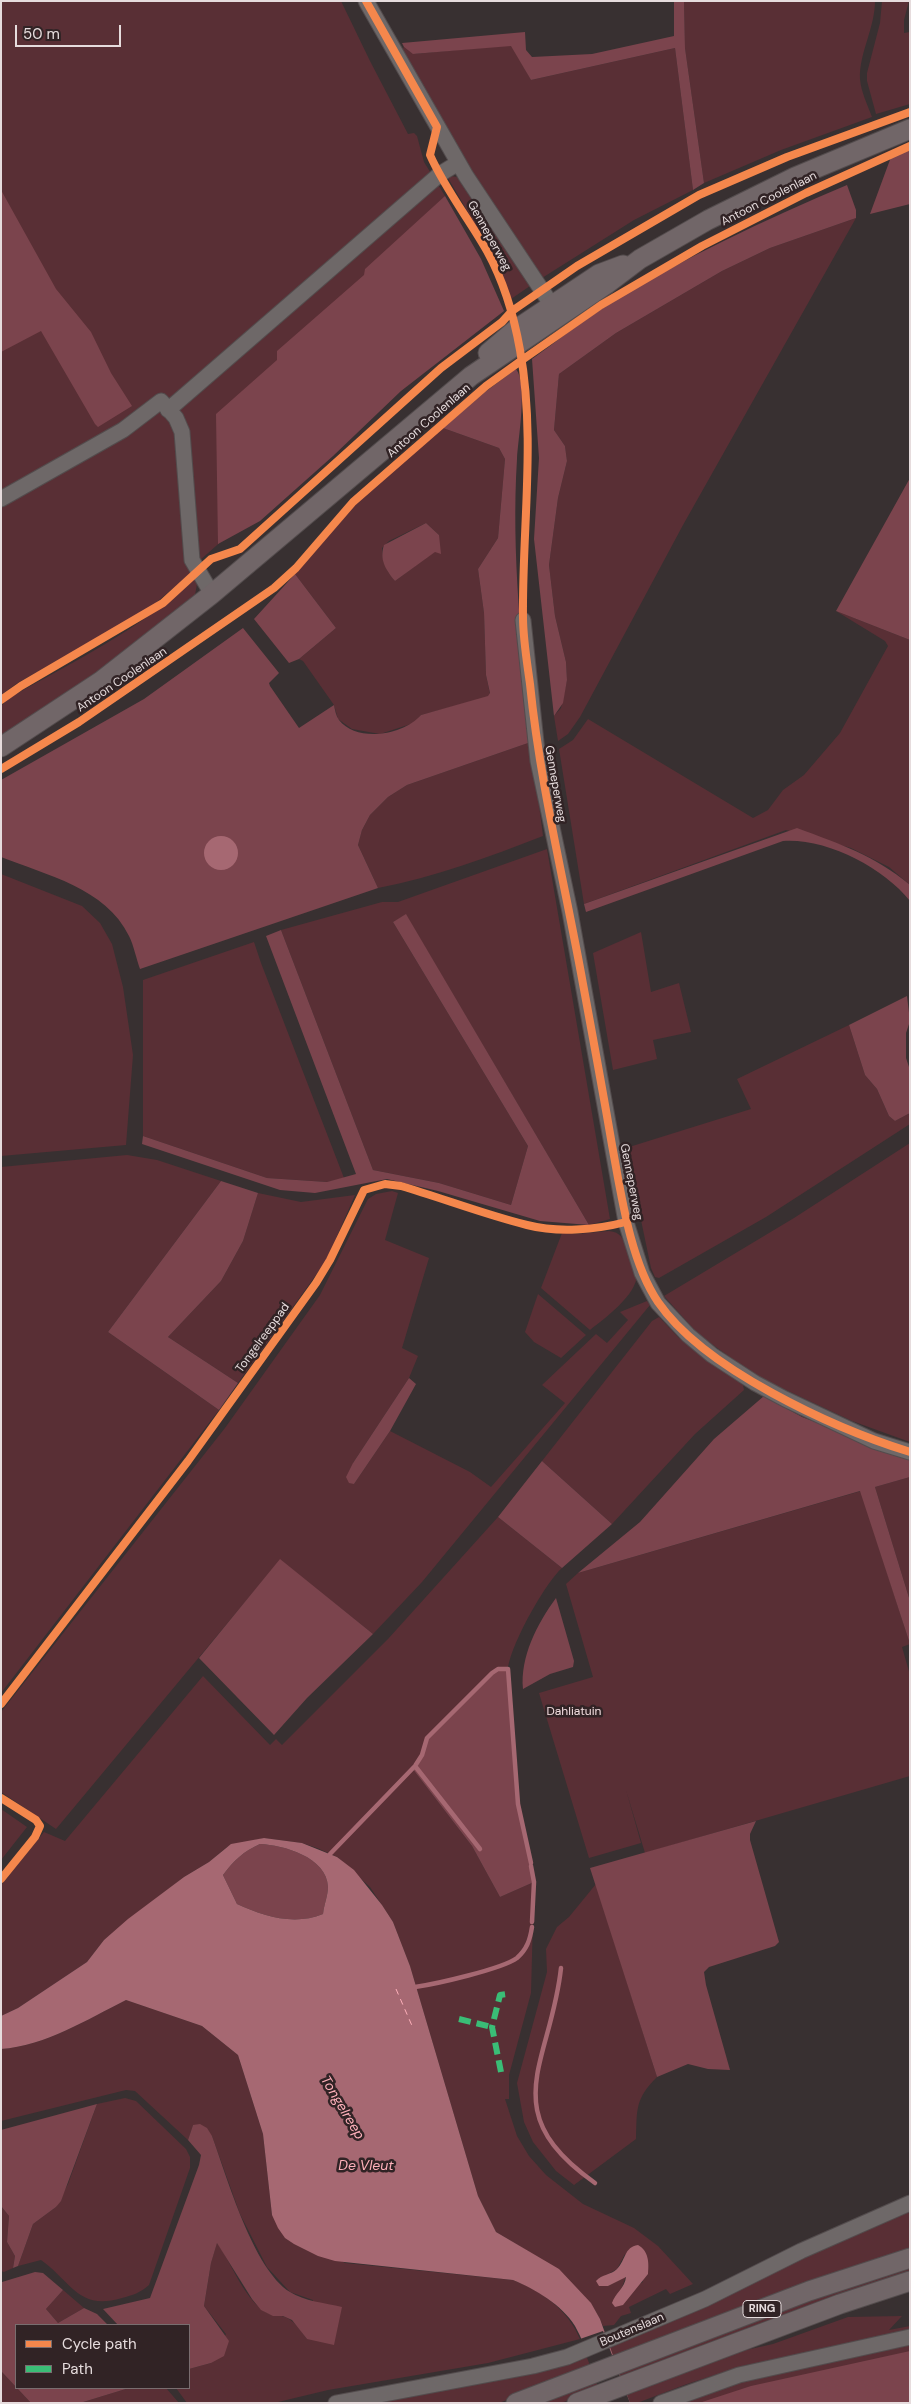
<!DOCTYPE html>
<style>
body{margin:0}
#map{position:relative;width:911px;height:2404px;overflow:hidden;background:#383031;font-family:"DM Sans",sans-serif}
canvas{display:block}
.frame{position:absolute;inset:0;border:2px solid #e6dcdd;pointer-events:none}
.legend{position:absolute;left:15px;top:2324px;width:175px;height:65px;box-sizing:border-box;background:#312325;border:1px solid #796d6f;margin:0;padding:6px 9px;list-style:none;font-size:15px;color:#e6dcdd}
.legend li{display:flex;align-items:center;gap:10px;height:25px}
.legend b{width:25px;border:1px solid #796d6f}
.scale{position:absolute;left:15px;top:25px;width:106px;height:22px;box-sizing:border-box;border:2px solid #e6dcdd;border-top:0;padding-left:6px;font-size:15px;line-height:18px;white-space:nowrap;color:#e6dcdd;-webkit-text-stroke:4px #312325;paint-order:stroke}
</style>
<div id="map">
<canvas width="911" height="2404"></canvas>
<div class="frame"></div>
<ul class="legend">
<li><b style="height:6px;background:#f5874c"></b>Cycle path</li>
<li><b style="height:6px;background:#3abd76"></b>Path</li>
</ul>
<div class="scale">50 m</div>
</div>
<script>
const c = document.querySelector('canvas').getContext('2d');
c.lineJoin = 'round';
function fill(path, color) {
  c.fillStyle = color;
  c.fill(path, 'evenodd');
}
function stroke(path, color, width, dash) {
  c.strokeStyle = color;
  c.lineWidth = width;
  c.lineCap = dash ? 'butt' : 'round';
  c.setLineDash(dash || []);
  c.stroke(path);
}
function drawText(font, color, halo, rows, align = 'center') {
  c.font = font + ' "DM Sans",sans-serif';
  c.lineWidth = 5;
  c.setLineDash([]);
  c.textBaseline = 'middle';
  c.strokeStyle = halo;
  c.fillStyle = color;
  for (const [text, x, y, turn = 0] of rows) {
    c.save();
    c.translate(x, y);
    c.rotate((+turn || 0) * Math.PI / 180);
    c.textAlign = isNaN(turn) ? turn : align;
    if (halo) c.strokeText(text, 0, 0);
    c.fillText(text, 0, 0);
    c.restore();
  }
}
fill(new Path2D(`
 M1 1H341L370 61 408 134 414 133 417 136 424 162 445 196 373 407 190 569 191 573 152 606 16 684 1 695Z
 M684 1H875C875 28 859 53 860 79 861 92 868 106 872 117L781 150 704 183 685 48Z
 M882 1H909L904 20V33L910 32V104L876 114 867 81V73L880 23Z
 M512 45 531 80 675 48 693 190 634 220 542 278 471 173 401 50 404 47 414 54Z
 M451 176 457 177 530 286 511 299 488 246 448 178Z
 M856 218 683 525 580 717 568 734 558 741 554 716 561 708 567 680 566 662 555 616 549 565 558 498 567 461 565 446 554 430 559 374 616 333 722 271 770 248Z
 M443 428 499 448 505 459 498 538 478 569 484 613 486 675 490 694 488 697 421 715 414 723 380 734 352 729 338 719 334 705 303 661 299 659 336 628 295 574 357 502ZM426 523 439 535 435 551 395 581C386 570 382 563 382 548L389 541Z
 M194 579 197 584 195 595 103 670 1 738V706L9 698C73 662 141 629 194 579Z
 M836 611 910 640V885L889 867 851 848 786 830 584 904 559 749 573 740 588 719 753 818 768 810 783 790 804 775 840 733 888 646 885 641Z
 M531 742 543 836C489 857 435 877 378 888L358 845 362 830 370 815 388 797 407 785Z
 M547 849 610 1219 589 1225 406 915 393 922 528 1146 511 1205 439 1183 373 1170 281 930 382 902H398Z
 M1 874 82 906 100 923 112 944 123 987 133 1055 126 1145 1 1156Z
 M641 932 651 992 679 983 691 1032 653 1040 657 1059 613 1070 593 953Z
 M254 942 261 963 344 1178 328 1182 267 1178 143 1136V980Z
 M849 1025 865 1075 877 1089 889 1116 895 1121 910 1113V1124L766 1217 659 1278 655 1277 651 1268 626 1148 751 1109 737 1079Z
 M910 1143V1442L852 1421 756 1376 698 1334 664 1296 794 1218Z
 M127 1155 157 1160 221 1181 108 1332 219 1410 1 1693V1167Z
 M392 1191 398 1193 385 1240 429 1258 402 1348 418 1356 409 1378 353 1463 354 1484 390 1431 470 1472 491 1487 565 1403 542 1385 596 1334 607 1343 628 1320 620 1312 647 1301 650 1305 422 1582 373 1634 280 1560 56 1829 1 1792V1712L225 1428 320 1295 368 1199 376 1194Z
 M258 1193 301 1202 355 1195 326 1261 238 1383 168 1337 221 1281 243 1241Z
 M609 1231C621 1232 623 1239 627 1248 630 1256 637 1266 637 1274 637 1295 605 1318 590 1330L541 1288 562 1233 576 1234Z
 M538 1294 586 1335 561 1358 534 1342 525 1332Z
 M659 1317 679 1338 743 1385 744 1390 695 1434 612 1524 542 1461 652 1321Z
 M910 1477V1601L875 1487Z
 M861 1491 910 1644 902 1647 910 1675V1776L645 1853 626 1790 641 1843 589 1858 539 1693 593 1677 566 1584 578 1573Z
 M498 1517 562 1568C545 1583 510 1646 508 1669H498L427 1738 422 1755 412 1768 472 1846 500 1897 534 1882 531 1993 509 2075V2099H505L517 2136 529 2156 546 2175 583 2204 634 2228 658 2246 693 2284 670 2294 666 2289 629 2307 631 2313 621 2316 614 2325 603 2326C590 2288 530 2252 496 2232L478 2196 410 1966 393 1922 370 1887 337 1857 317 1848 302 1843 264 1838 227 1847 209 1862 184 1877 104 1940 87 1962 18 2008 1 2016V1885L44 1832 65 1841 203 1676 270 1745 276 1739 282 1745 388 1639ZM625 2254 643 2282 614 2298 621 2290 626 2276 608 2286V2274L617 2269Z
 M1 1809 27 1827 1 1860Z
 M596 1884 657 2077C635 2099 637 2109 636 2139L574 2185 556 2171 533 2142 524 2122 517 2083 547 1972 546 1949 557 1927 569 1917Z
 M126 2000 202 2026 238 2055 263 2134 272 2215 345 2263 513 2280C542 2291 568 2310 580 2339L488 2363 328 2390 274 2403H187L176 2388H189V2369L211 2363 226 2334 204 2306 211 2263 217 2242C231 2263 241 2291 260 2308 268 2316 276 2314 285 2317 295 2321 301 2331 307 2339L313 2300 290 2292 267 2267 240 2214 212 2136 193 2125 188 2140 135 2091 126 2090 1 2121V2049C45 2046 88 2019 126 2000Z
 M125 2098 136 2101 186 2149 190 2157V2168L149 2285C140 2293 133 2295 122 2298 78 2311 72 2282 41 2260L18 2266 33 2224 56 2207 68 2184 97 2104Z
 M1 2206 9 2216 7 2242 15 2256 13 2268 4 2272 1 2271Z
 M910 2210V2252L609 2360 499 2403H374L516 2377 706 2303Z
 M910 2265V2275L561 2403H535L698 2339Z
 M63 2290 84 2308 58 2323 46 2309Z
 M902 2316 889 2330 910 2326V2403H669L749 2364 687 2384 637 2403H596L715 2357 773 2344 848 2317Z
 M1 2371 31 2403H1Z
 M129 2388H166L179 2403H80Z`), '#592f35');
fill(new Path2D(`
 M674 1H684L685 48 704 183 693 190 675 48 531 80 511 46 413 54 404 47 402 43 525 32 526 50 532 57 592 54 674 36Z
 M910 150V204L870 214 891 157Z
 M847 185 856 210V218L770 248 722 271 616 333 559 374 554 430 565 446 567 461 558 498 549 565 555 616 566 662 567 680 563 703 554 716 534 539 539 458 532 359C557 341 581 322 606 306 683 258 764 220 847 185Z
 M1 190 56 289 91 332 111 373 132 406 98 427 95 424 41 331 1 352Z
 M445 196 481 259 504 311 401 391 333 456 260 521 218 544 216 414 277 360V351L364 275 365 269Z
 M516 369C528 384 518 439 517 459 511 554 522 648 531 742L407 785 388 797 370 815 362 830 358 845 378 888 140 969C136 958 134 946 129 936 106 888 46 875 1 857V780L144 699 243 628 279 673 269 683 270 686 299 728 334 705C335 710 336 716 339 720 357 743 404 735 421 715L488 696 490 693 486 675 484 613 478 569 498 538 505 459 499 448 443 428 485 392Z
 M910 478V640L836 611Z
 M426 523 439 535 441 554 435 552 395 581C386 570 379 560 384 545Z
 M295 574 336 628 299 659 289 663 254 619Z
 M797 828C840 844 874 855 910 885V901C883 867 826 838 783 841L586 912 584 904Z
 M406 914 589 1225 540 1221 438 1191 387 1179 315 1193 280 1190 142 1144 143 1136 267 1178 327 1182 356 1174 266 936 281 930 373 1170 439 1183 511 1205 528 1146 393 922Z
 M907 996 910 1021 906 1033V1058L910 1070V1113L895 1121 889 1116 877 1089 865 1075 849 1025Z
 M221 1181 258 1193 243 1241 221 1281 168 1337 238 1383 219 1410 108 1332Z
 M409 1378 416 1384 390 1431 354 1484 349 1483 346 1477 353 1463Z
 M764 1396 802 1417 910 1458V1477L875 1487 910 1601V1644L860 1491 578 1573 640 1522 714 1439Z
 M542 1461 612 1524 562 1568 498 1517Z
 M280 1559 373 1634 307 1698 274 1735 199 1658Z
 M556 1598 574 1661 573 1667 550 1674 523 1689C520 1657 537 1624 556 1598Z
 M498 1669H508L518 1804 534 1882 500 1897 472 1846 412 1768 422 1755 427 1738Z
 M756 1821 750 1834V1840L779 1942 775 1946 709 1967 704 1972 706 1985 730 2070 708 2069 688 2064 657 2077 590 1868Z
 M260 1844C283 1845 327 1857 328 1887 328 1895 324 1905 323 1914 294 1926 263 1916 237 1904L223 1875C234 1860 243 1852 260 1844Z
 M97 2104 61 2201 56 2207 33 2224 18 2266 13 2268 15 2256 7 2242 9 2216 1 2206V2130Z
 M200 2124 207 2128 212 2136C227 2177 253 2269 290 2292 304 2301 325 2303 342 2307L334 2345 307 2339 292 2320 283 2316H273L261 2310 252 2299 217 2243 211 2263 204 2306 229 2341 224 2356 211 2363 189 2369V2325H118L103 2309 150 2298 199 2165 201 2155 188 2140 193 2125Z
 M35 2272 43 2273 63 2290 46 2309 58 2323 84 2308 97 2314 108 2325H16V2387L1 2371V2285L2 2282Z
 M910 2351V2403H699L751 2386Z
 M17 2388H129L80 2403H31Z`), '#7b444d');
fill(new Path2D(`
 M204 853a17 17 0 1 1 34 0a17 17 0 1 1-34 0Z
 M264 1838 302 1843 337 1857 354 1870 382 1905 393 1922 410 1966 478 2196 496 2232 559 2269 591 2303 600 2319 630 2403H604C595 2378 588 2349 575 2326 562 2305 535 2289 513 2280L335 2261 318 2256 294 2244 285 2238 278 2228 272 2215 263 2134 238 2055 202 2026 126 2000C88 2019 45 2046 1 2049V2016L18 2008 87 1962 104 1940 128 1919 184 1877 209 1862 231 1844ZM260 1844C283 1845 327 1857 328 1887 328 1895 324 1905 323 1914 294 1926 263 1916 237 1904L223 1875C234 1860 243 1852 260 1844Z
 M638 2245C649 2251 649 2263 648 2274L623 2305 615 2307 612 2303C615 2293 625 2288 626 2277L608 2286H599L596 2281C602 2274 611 2275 617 2269 626 2260 624 2247 638 2245Z`), '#a66872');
fill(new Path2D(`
 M603 2331 630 2403H604L580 2339Z`), '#383031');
stroke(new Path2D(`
 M415 1766 480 1849
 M330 1854 415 1766 422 1755 427 1738 492 1673 498 1669H508L518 1804 531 1863
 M531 1866 534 1882 532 1922
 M561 1968C551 2063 493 2111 595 2183
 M415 1987C436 1984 502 1969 517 1958 527 1949 530 1940 532 1927`), '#a66872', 4.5);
stroke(new Path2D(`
 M396 1989 413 2028`), '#feb0ba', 1, [6, 5]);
const minor = new Path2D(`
 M366 1 466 176 557 313
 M168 410 440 174 458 163
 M1 499 123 430 161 401 176 418 182 432 192 560 212 594
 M523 620 538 761 570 912 626 1222 642 1273 658 1303 688 1335 712 1355 755 1383 785 1399 874 1441 910 1452
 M336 2403 533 2366 567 2357 705 2299 801 2251 910 2203
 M661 2403 739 2375 910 2337`);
const major = new Path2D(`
 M488 353 515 330 599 274 623 265
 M1 747 101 681 212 594 471 376 607 284 640 259 708 220 795 177 910 129
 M516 2403 809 2291 910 2258
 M577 2403 840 2304 910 2281`);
stroke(minor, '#534c4d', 17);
stroke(major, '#534c4d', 21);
stroke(minor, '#6e6868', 15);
stroke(major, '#716668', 19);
stroke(new Path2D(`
 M459 2019 492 2027
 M501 2072 492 2027 500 1995 507 1994`), '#3abd76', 6, [12, 6]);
stroke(new Path2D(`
 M366 1 437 127 430 155C445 189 469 219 487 251 504 282 514 316 520 350 536 438 522 528 523 617 523 639 527 662 530 684 540 785 565 884 583 984 593 1038 603 1092 612 1145 621 1193 630 1261 658 1302 704 1369 833 1428 910 1452
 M1 700 21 686 163 603 211 559 240 549 441 368 502 322 512 311 577 266 699 195 787 157 910 112
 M1 769 79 722 274 588 296 568 353 502 486 386 522 360 601 305 702 246 806 193 910 146
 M1 1704 188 1461 316 1283 330 1260 364 1190 385 1184 401 1186C442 1198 486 1215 527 1225 558 1233 595 1230 626 1222
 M1 1798 36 1820 40 1826 35 1837 1 1879`), '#f5874c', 8);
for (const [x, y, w] of [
 [762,2309,38]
]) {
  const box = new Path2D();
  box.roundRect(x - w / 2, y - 8.5, w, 17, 4);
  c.fillStyle = '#312325';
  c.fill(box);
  stroke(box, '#e6dcdd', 1);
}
drawText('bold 11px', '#e6dcdd', null, [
 ["RING",762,2309]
]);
drawText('12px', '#e6dcdd', '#312325', [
 ["Antoon Coolenlaan",769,199,-27],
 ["Genneperweg",489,236,61],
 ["Antoon Coolenlaan",429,421,-41],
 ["Antoon Coolenlaan",122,680,-34],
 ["Genneperweg",555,784,80],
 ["Genneperweg",631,1182,79],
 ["Tongelreeppad",263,1338,-54],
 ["Boutenslaan",632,2330,-23]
]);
drawText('12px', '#f3dee0', '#312325', [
 ["Dahliatuin",574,1712]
]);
drawText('italic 14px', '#feb0ba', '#312325', [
 ["Tongelreep",342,2108,59],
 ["De Vleut",366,2166]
]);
</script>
